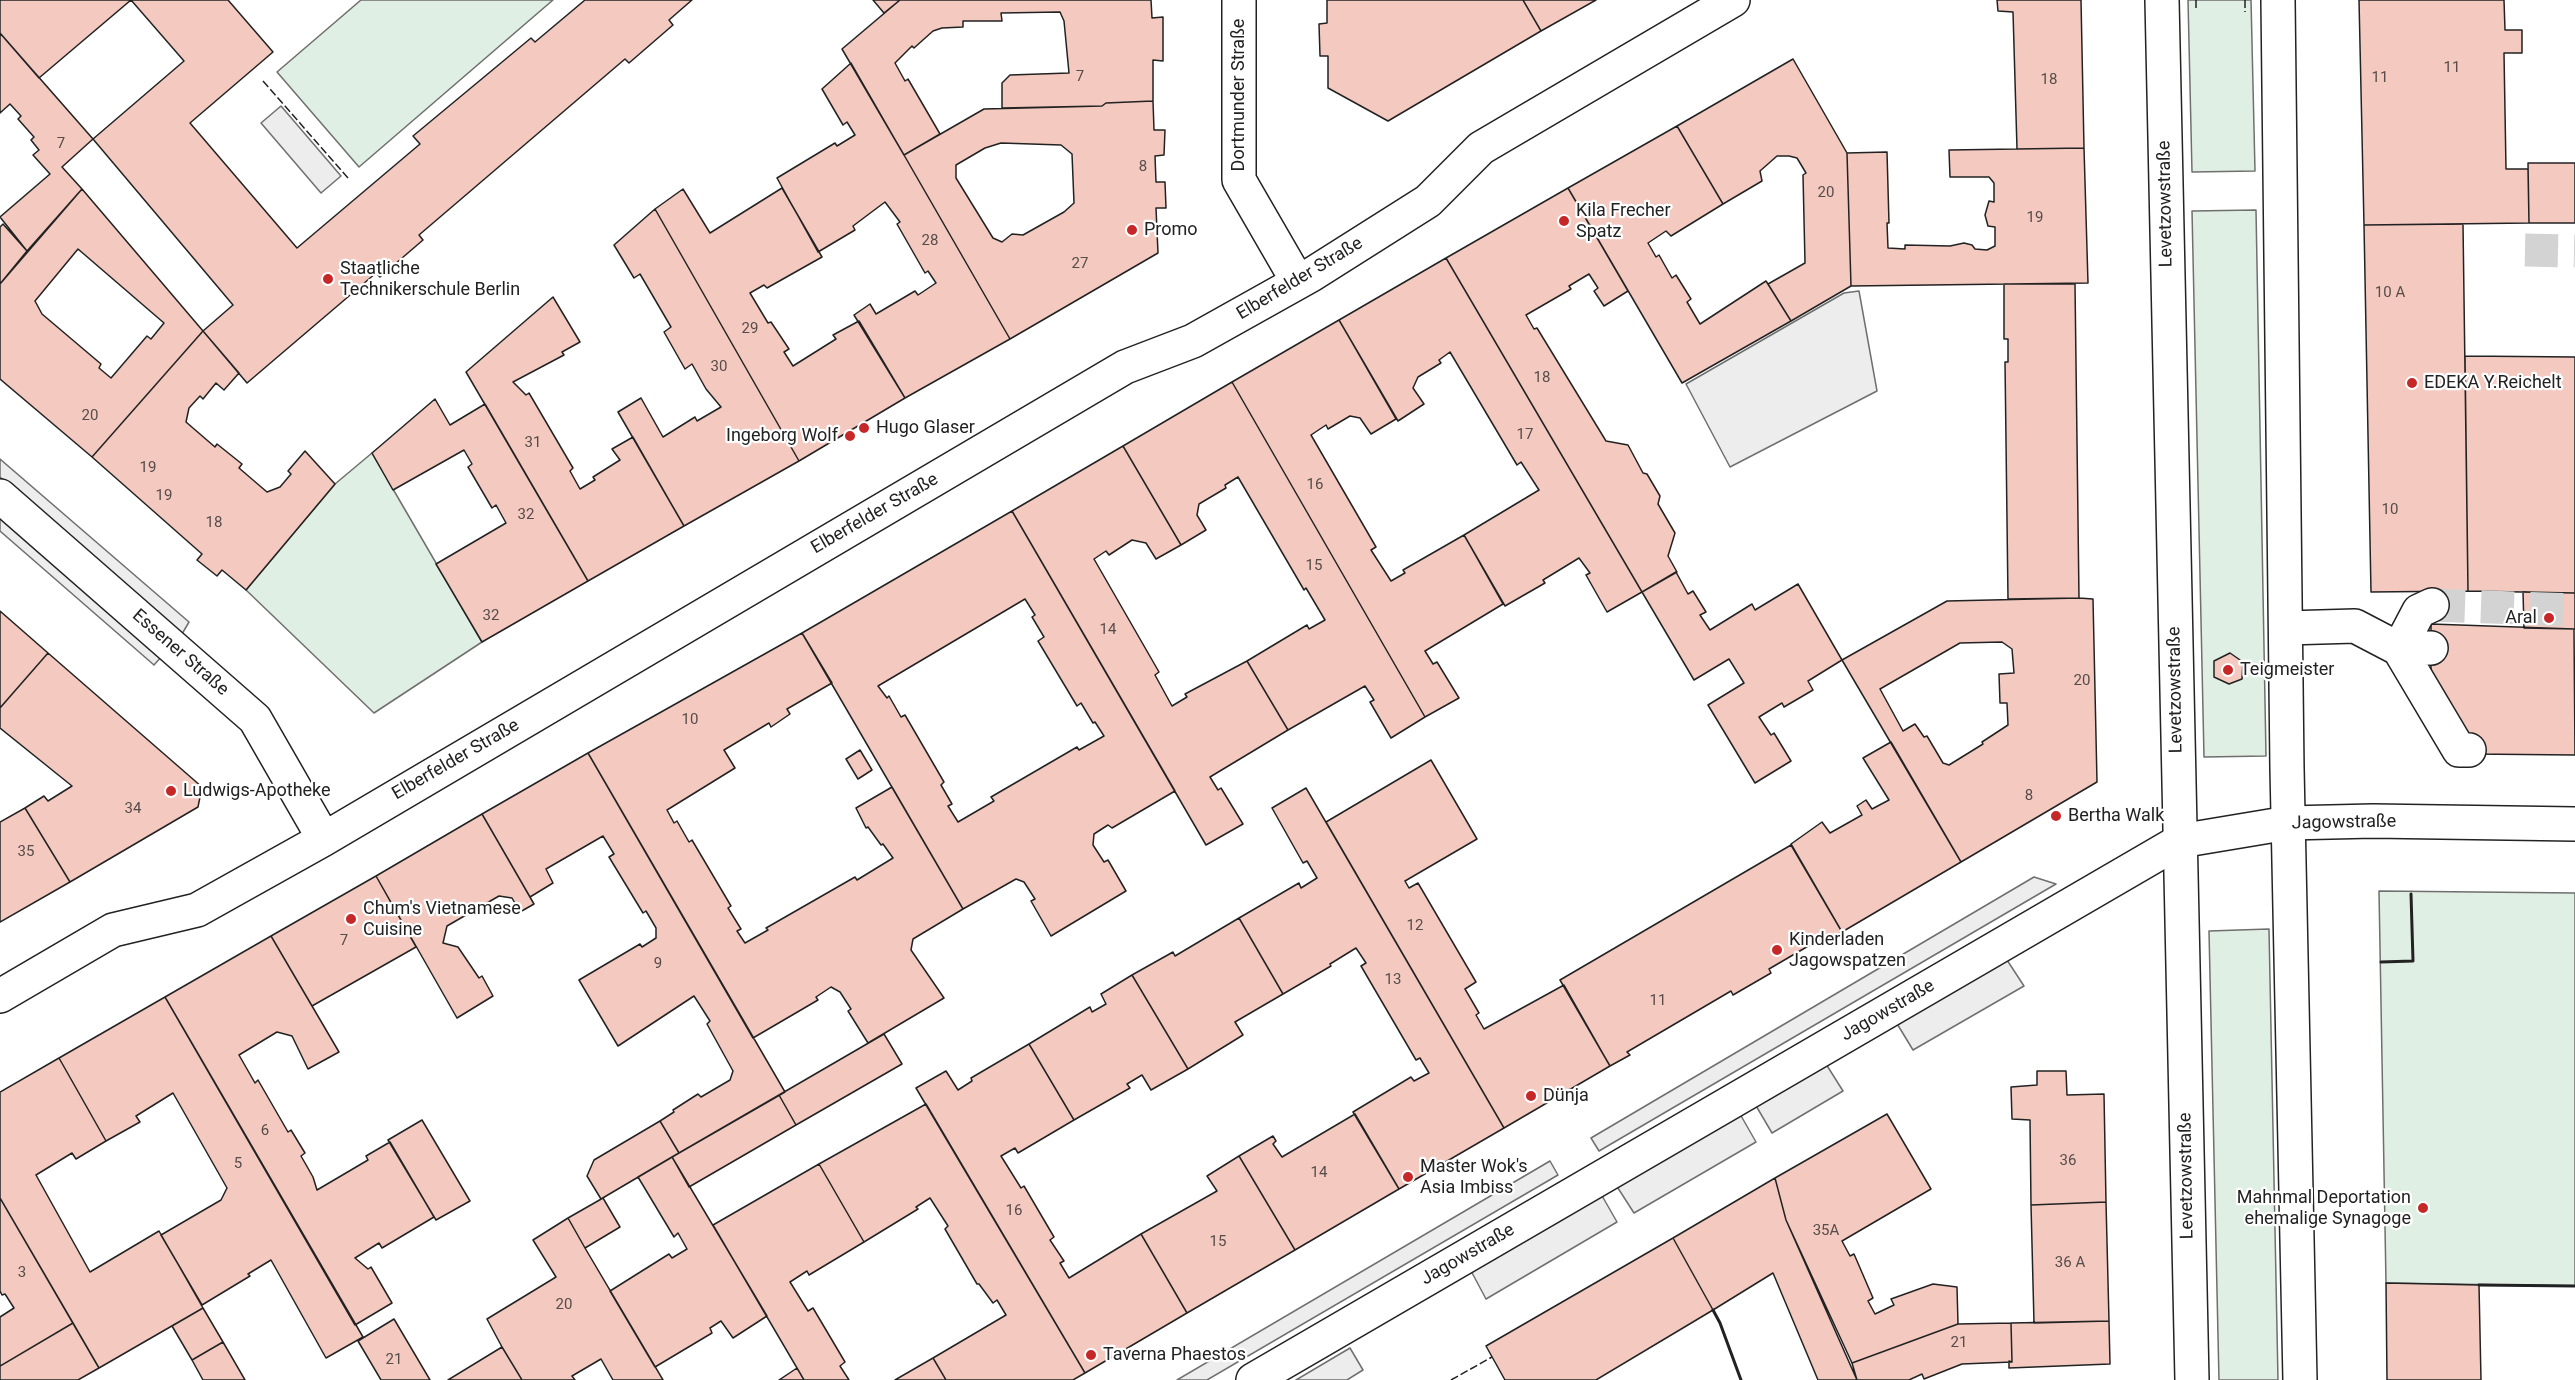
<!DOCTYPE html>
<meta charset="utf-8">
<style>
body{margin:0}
canvas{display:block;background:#fff}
</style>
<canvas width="2575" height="1380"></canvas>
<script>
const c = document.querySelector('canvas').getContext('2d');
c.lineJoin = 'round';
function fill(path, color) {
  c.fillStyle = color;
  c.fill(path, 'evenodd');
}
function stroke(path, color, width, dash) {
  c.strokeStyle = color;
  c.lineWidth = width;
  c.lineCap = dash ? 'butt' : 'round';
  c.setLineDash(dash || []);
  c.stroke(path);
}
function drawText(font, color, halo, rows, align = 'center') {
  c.font = font + ' Roboto,sans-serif';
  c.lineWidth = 4.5;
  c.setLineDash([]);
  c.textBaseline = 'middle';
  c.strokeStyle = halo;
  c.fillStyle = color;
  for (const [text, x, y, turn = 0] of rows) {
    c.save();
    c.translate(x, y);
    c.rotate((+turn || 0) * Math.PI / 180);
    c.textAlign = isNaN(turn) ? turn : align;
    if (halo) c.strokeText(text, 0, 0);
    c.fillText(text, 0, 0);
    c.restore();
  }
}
const green = new Path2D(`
 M361 0H553L359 167 277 72Z
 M2188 0H2251L2255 171 2192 172Z
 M2256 210 2266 756 2204 757 2192 211Z
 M372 453 482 642 374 713 246 590 335 484Z
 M2379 891 2575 893V1286L2386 1283Z
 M2269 929 2278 1380H2219L2209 931Z`);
fill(green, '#e0efe3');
stroke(green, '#6f6f6f', 1.5);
const parking = new Path2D(`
 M281 106 341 176 321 193 261 123Z
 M1859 291 1877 391 1730 467 1686 384 1844 293Z
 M0 459 189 622 182 634 0 477Z
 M0 515 162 656 154 665 0 531Z
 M2034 877 2056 884 1599 1151 1591 1138Z
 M2007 960 2024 986 1913 1050 1896 1022Z
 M1826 1064 1843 1091 1772 1133 1755 1104Z
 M1740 1114 1756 1142 1634 1213 1616 1185Z
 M1550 1161 1558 1175 1207 1380H1177Z
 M1601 1194 1617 1222 1486 1299 1470 1269Z
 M1350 1348 1363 1370 1347 1380H1296Z`);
fill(parking, '#ededed');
stroke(parking, '#6f6f6f', 1.5);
const building = new Path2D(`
 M0 0H228L273 52 190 123 297 248 420 144 413 136 531 38 535 42 585 0H692L669 20 673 25 629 63 625 59 419 235 423 240 380 277 376 273 247 383 203 331 233 305 93 139 184 61 131 0 39 78 0 33Z
 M873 0H900L884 13Z
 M900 0H1151L1152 18 1163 17V61L1153 60V101L1106 103 1102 106 1002 108V83L1010 75 1069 73 1064 21 1060 12 1001 13 1002 21H963V27L942 28 933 31 914 48 912 46 895 63 905 81 908 79 940 134 904 155 842 49Z
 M1327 0H1523L1541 31 1388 121 1328 88V56H1320L1319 24 1327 23Z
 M1523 0H1596L1541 31Z
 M1997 0H2081L2084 148 2017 149 2013 12 1998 11Z
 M2359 0H2504L2505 30H2522V53H2504L2506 169H2528L2529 223 2364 225Z
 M0 33 93 139 62 167 82 189 27 251 0 217 50 174 33 155 39 150 31 140 34 137 18 119 21 116 10 104 0 113Z
 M1793 59 1847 153 1851 286 1791 321 1768 284 1805 263 1803 175 1806 173 1797 158 1789 156H1777L1760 171 1762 181 1723 204 1677 126Z
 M851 63 1010 339 905 398 854 315 870 304 876 314 915 291 918 295 936 283 928 271 925 273 897 224 900 222 885 202 853 226 855 230 818 252 777 178 835 143 837 146 855 135 847 122 843 125 822 89Z
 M1153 101 1154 130H1165L1164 155 1155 156 1156 182H1165L1166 208H1156L1158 253 1010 339 904 155 984 109 1102 106 1106 103ZM1001 143 1061 145 1072 154 1074 203 1064 212 1023 235 1012 234 1002 242 993 238 956 178V165L985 148Z
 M1677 126 1723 204 1671 236 1666 231 1648 243 1656 257 1659 255 1672 278 1676 275 1691 299 1687 302 1700 324 1766 281 1791 321 1682 383 1568 188Z
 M2084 148 2088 283 1851 286 1847 153 1887 152 1889 223H1887L1888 248 1905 249V245L1950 246 1964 243 1972 245 1975 249 1987 250 1995 246V227L1988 226 1985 215 1989 201 1994 202V183L1989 177H1950L1949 150Z
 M2528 163H2575V223H2529Z
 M782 188 822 257 767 288 764 285 750 293 768 323 771 322 789 349 784 352 793 366 836 339 833 335 859 321 905 398 799 461 655 209 683 189 710 233Z
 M1568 188 1628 291 1604 306 1594 291 1598 288 1589 274 1569 286 1571 289 1526 315 1534 329 1537 328 1606 441 1628 445 1643 473 1647 474 1660 496 1658 504 1675 533 1668 556 1677 572 1642 592 1446 258Z
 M82 189 203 331 92 457 0 379V284ZM78 249 164 323 151 339 147 336 111 378 99 368 101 364 42 314 35 301Z
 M655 209 799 461 684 526 618 412 641 398 663 437 695 417 697 421 721 407 706 389 692 364 685 369 664 332 671 327 640 274 634 278 614 245Z
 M3 224 27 251 0 284V227Z
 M2463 224 2468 591 2371 592 2364 225Z
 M1446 258 1642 592 1607 612 1586 575 1590 573 1579 558 1543 580 1545 583 1505 606 1464 535 1539 490 1521 462 1517 465 1450 352 1439 360 1441 363 1418 377 1413 388 1424 404 1398 421 1339 320Z
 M2004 284H2075L2079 598 2008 599 2005 362H2008V339H2004Z
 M553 297 580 342 562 352 564 355 513 382 526 395 529 393 573 468 570 471 580 489 595 480 593 477 620 460 612 449 633 437 684 526 588 581 466 372Z
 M1339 320 1396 419 1371 434 1360 418 1350 416 1328 429 1326 425 1311 435 1376 547 1371 550 1391 581 1405 573 1403 570 1464 535 1503 604 1425 651 1433 664 1437 662 1459 698 1425 717 1232 382Z
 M203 331 239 373 224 390 216 383 203 399 200 396 189 408 186 422 215 447 217 444 242 464 239 468 267 492 280 487 291 474 288 471 305 451 335 484 246 590 222 570 217 576 197 560 202 554 92 457Z
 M2465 356 2575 357V593L2468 591Z
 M1232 382 1425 717 1391 738 1370 702 1374 700 1365 686 1288 730 1247 661 1307 625 1309 629 1325 620 1306 588 1304 590 1238 477 1225 485 1226 488 1199 504 1197 515 1206 530 1181 545 1123 446Z
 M435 399 450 425 485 404 588 581 482 642 436 564 506 523 496 505 492 508 468 467 472 464 464 450 393 490 372 453Z
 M1123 446 1181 545 1156 559 1146 543 1132 540 1109 555 1106 551 1094 559 1159 672 1155 675 1172 706 1187 697 1185 694 1247 661 1288 730 1210 777 1218 790 1221 788 1243 824 1206 845 1012 511Z
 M1012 511 1175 791 1112 828 1108 825 1094 834 1093 845 1104 862 1108 860 1126 891 1051 936 1031 901 1035 899 1024 882 1016 879 963 909 802 633ZM1025 599 1035 615 1032 617 1044 637 1038 641 1077 706 1081 703 1093 723 1095 722 1104 736 1079 750 1077 747 991 797 994 801 958 822 948 806 952 804 941 785 944 782 905 715 901 717 889 696 887 698 878 686Z
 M1676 572 1688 594 1693 591 1706 612 1700 615 1710 630 1752 604 1755 610 1798 584 1842 660 1808 681 1813 690 1784 707 1782 703 1759 717 1771 735 1774 733 1791 761 1755 783 1708 705 1744 683 1729 659 1694 680 1642 592Z
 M2523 592 2575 593V629L2524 628Z
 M2079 598 2093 599 2097 782 1961 862 1842 660 1947 601ZM2002 642 2012 649 2014 673 1999 674 2000 703H2007L2008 725 1982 742 1983 744 1949 765 1943 763 1927 736 1924 737 1915 724 1903 731 1880 689 1960 643Z
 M0 611 48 653 0 708Z
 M2431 624 2574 629 2575 755 2471 754 2431 683Z
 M802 633 832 683 787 709 790 714 771 727 769 723 724 750 735 768 667 810 674 823 677 821 689 842 692 840 731 906 728 908 741 929 737 931 745 943 768 930 766 928 855 877 857 880 893 858 883 844 881 845 868 827 866 828 856 808 892 787 963 909 913 939 911 950 944 998 868 1043 848 1011 851 1009 840 992 831 987 816 997 818 1000 753 1038 588 753Z
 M48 653 202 787 198 807 70 882 25 808 44 796 48 801 72 786 0 728V708Z
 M2230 653 2243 662 2242 679 2229 684 2214 677V661Z
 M1891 742 1961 862 1842 932 1791 844 1822 822 1830 833 1862 815 1857 806 1866 800 1872 809 1889 800 1863 758Z
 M860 750 872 770 858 779 846 759Z
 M588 753 785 1092 679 1153 660 1121 674 1112 673 1110 698 1094 701 1097 730 1080 733 1071 707 1024 710 1021 694 996 618 1046 579 980 640 944 642 947 656 938V928L646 911 643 913 609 857 614 854 603 836 546 869 553 883 530 897 482 814Z
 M1431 760 1477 839 1405 881 1409 888 1418 883 1476 982 1465 989 1479 1013 1476 1015 1484 1029 1564 985 1610 1066 1504 1128 1326 822Z
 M1306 788 1504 1128 1399 1189 1353 1112 1411 1077 1414 1081 1429 1073 1420 1058 1416 1060 1361 966 1366 963 1356 948 1330 964 1331 966 1283 994 1239 918 1299 883 1301 888 1317 878 1307 861 1303 863 1272 808Z
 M25 808 70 882 0 922V822Z
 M482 814 534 904 520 912 512 898 499 896 447 926 443 943 458 947 479 978 482 976 493 996 457 1018 376 876Z
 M1791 845 1842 932 1824 942 1822 938 1769 969 1771 973 1733 995 1731 991 1627 1052 1630 1055 1610 1066 1560 980Z
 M376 876 416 947 312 1006 271 936Z
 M1239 918 1283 994 1235 1022 1243 1035 1188 1069 1132 975 1173 952 1175 956Z
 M271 936 339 1052 308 1069 292 1036 277 1032 239 1055 255 1083 258 1080 288 1132 291 1130 305 1153 301 1156 313 1177 317 1190 368 1160 366 1156 390 1142 434 1217 382 1248 379 1243 355 1258 368 1269 371 1267 392 1303 355 1325 165 997Z
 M1132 975 1188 1069 1151 1090 1142 1075 1127 1084 1130 1088 1074 1120 1029 1044 1090 1007 1092 1012 1106 1004 1101 994Z
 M165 997 363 1337 326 1358 271 1260 248 1274 250 1276 202 1305 161 1235 221 1200 227 1188 173 1093 136 1116 140 1122 106 1141 59 1058Z
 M884 1034 902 1064 796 1125 779 1095Z
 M1029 1044 1074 1120 1018 1153 1015 1148 1001 1156 1021 1188 1024 1186 1054 1237 1050 1240 1064 1261 1060 1263 1069 1278 1141 1234 1187 1313 1085 1373 916 1088 946 1071 958 1090 972 1081 971 1078Z
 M59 1058 106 1141 76 1159 72 1153 36 1175 90 1272 159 1231 203 1308 99 1368 0 1198V1092Z
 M2037 1071H2066L2067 1095 2104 1094 2106 1202 2031 1205 2030 1120 2012 1119 2011 1087 2037 1085Z
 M779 1095 796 1125 689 1187 672 1157Z
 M926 1104 1085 1373 1073 1380H946L933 1358 1006 1315 997 1300 993 1303 979 1284H977L945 1229 948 1226 930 1198 916 1207 918 1209 864 1242 819 1164Z
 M1355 1114 1399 1189 1295 1250 1239 1156 1273 1136 1276 1141 1273 1144 1282 1157Z
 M1887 1114 1931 1189 1842 1241 1850 1256 1854 1254 1873 1298 1868 1301 1875 1314 1894 1305 1891 1299 1933 1284 1957 1287 1958 1324 1852 1363 1786 1220 1775 1178Z
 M422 1120 470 1201 436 1220 388 1140Z
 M660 1121 679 1153 601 1199 587 1176 594 1160Z
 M1239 1156 1295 1250 1187 1313 1141 1234 1217 1191 1207 1176Z
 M672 1157 767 1316 733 1338 721 1321 710 1328 712 1333 655 1367 610 1291 669 1254 672 1258 687 1249 678 1233 674 1237 638 1177Z
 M819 1164 864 1242 809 1275 807 1271 790 1282 808 1311 813 1308 845 1362 840 1366 849 1380H804L713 1225Z
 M1775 1178 1786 1220 1857 1380H1818L1773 1273 1713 1310 1673 1238Z
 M0 1198 73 1323 0 1366V1317L14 1308 5 1294 2 1295 0 1291Z
 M603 1198 620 1227 585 1248 568 1218Z
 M2106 1202 2109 1321 2034 1323 2031 1205Z
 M568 1218 585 1248 663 1380H613L601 1359 572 1376 575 1380H522L502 1347 487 1319 556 1277 533 1240Z
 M1673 1238 1713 1310 1596 1380H1505L1486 1346Z
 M2386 1283 2479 1285 2481 1380H2387Z
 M203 1308 223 1342 192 1360 172 1326Z
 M394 1319 430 1380H381L358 1341Z
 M2109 1321 2110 1364 2009 1368V1361L2012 1362 2011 1323Z
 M73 1323 99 1368 78 1380H0V1366Z
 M2011 1323 2012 1362 1962 1364 1924 1379 1922 1374 1909 1380H1857L1852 1363 1958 1324Z
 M223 1342 245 1380H203L192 1360Z
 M502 1347 522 1380H448Z
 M933 1358 946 1380H895Z
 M797 1368 804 1380H779Z`);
fill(building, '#f3c9c0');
stroke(building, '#222', 1.5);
stroke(new Path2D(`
 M2525 250 2575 251
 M2432 605 2575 610`), '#d3d3d3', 33, [33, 16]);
const minor = new Path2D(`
 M1239 0V180L1298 282
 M0 496 255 719 324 839
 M2432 605 2419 611 2399 649 2459 750H2469
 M2286 628 2355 626 2399 649 2431 648
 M0 996 113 930 197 910 324 839 1125 367 1193 341 1311 275 1428 201 1481 148 1733 0
 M1253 1380 2180 841 2288 823 2373 821 2575 824`);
const major = new Path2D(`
 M2162 0 2192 1380
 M2278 0 2287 768 2300 1380`);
stroke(minor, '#222', 36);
stroke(major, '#222', 36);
stroke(minor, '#fff', 33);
stroke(major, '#fff', 33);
stroke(new Path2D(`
 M2196 0V10
 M2245 0V12
 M263 81 348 178
 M1451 1380 1492 1357`), '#222', 1.5, [8, 3]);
stroke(new Path2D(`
 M2381 962 2413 961 2411 894
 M2479 1285 2575 1286
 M1713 1310 1720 1323 1741 1380`), '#222', 3);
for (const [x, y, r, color] of [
 [1564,221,6,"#c62828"],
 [1132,230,6,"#c62828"],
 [328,279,6,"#c62828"],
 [2412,383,6,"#c62828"],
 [864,428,6,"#c62828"],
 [850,436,6,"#c62828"],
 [2549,618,6,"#c62828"],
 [2228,670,6,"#c62828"],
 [171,791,6,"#c62828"],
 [2056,816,6,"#c62828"],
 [351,919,6,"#c62828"],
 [1777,950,6,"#c62828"],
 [1531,1096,6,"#c62828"],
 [1408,1177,6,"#c62828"],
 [2423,1208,6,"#c62828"],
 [1091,1355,6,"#c62828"]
]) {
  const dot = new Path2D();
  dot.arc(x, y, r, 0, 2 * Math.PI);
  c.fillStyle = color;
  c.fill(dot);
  stroke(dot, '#fff', 2);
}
drawText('15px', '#564c4a', null, [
 ["11",2452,68],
 ["7",1080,77],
 ["11",2380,78],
 ["18",2049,80],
 ["7",61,144],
 ["8",1143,167],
 ["20",1826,193],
 ["19",2035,218],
 ["28",930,241],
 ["27",1080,264],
 ["10 A",2390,293],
 ["29",750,329],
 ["30",719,367],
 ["18",1542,378],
 ["20",90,416],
 ["17",1525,435],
 ["31",533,443],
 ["19",148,468],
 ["16",1315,485],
 ["19",164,496],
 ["10",2390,510],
 ["32",526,515],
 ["18",214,523],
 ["15",1314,566],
 ["32",491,616],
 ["14",1108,630],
 ["20",2082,681],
 ["10",690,720],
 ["8",2029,796],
 ["34",133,809],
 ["35",26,852],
 ["12",1415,926],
 ["7",344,941],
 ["9",658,964],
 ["13",1393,980],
 ["11",1658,1001],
 ["6",265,1131],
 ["36",2068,1161],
 ["5",238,1164],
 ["14",1319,1173],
 ["16",1014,1211],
 ["35A",1826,1231],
 ["15",1218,1242],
 ["36 A",2070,1263],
 ["3",22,1273],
 ["20",564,1305],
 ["21",1959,1343],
 ["21",394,1360]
]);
drawText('18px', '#222', '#fff', [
 ["Dortmunder Straße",1239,95,-90],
 ["Levetzowstraße",2166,204,-91],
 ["Elberfelder Straße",1300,279,-31],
 ["Elberfelder Straße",875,514,-30],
 ["Essener Straße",180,653,41],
 ["Levetzowstraße",2176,690,-91],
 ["Elberfelder Straße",456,760,-30],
 ["Jagowstraße",2344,823,-1],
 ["Jagowstraße",1888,1011,-30],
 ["Levetzowstraße",2187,1176,-91],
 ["Jagowstraße",1468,1255,-30]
]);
drawText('18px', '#222', '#fff', [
 ["Kila Frecher",1576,211],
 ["Spatz",1576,232],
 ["Promo",1144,230],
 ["Staatliche",340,269],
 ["Technikerschule Berlin",340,290],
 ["EDEKA Y.Reichelt",2424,383],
 ["Hugo Glaser",876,428],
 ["Ingeborg Wolf",838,436,"right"],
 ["Aral",2537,618,"right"],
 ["Teigmeister",2240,670],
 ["Ludwigs-Apotheke",183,791],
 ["Bertha Walk",2068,816],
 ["Chum's Vietnamese",363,909],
 ["Cuisine",363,930],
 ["Kinderladen",1789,940],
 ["Jagowspatzen",1789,961],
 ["Dünja",1543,1096],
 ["Master Wok's",1420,1167],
 ["Asia Imbiss",1420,1188],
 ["Mahnmal Deportation",2411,1198,"right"],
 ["ehemalige Synagoge",2411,1219,"right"],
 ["Taverna Phaestos",1103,1355]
], 'left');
</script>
